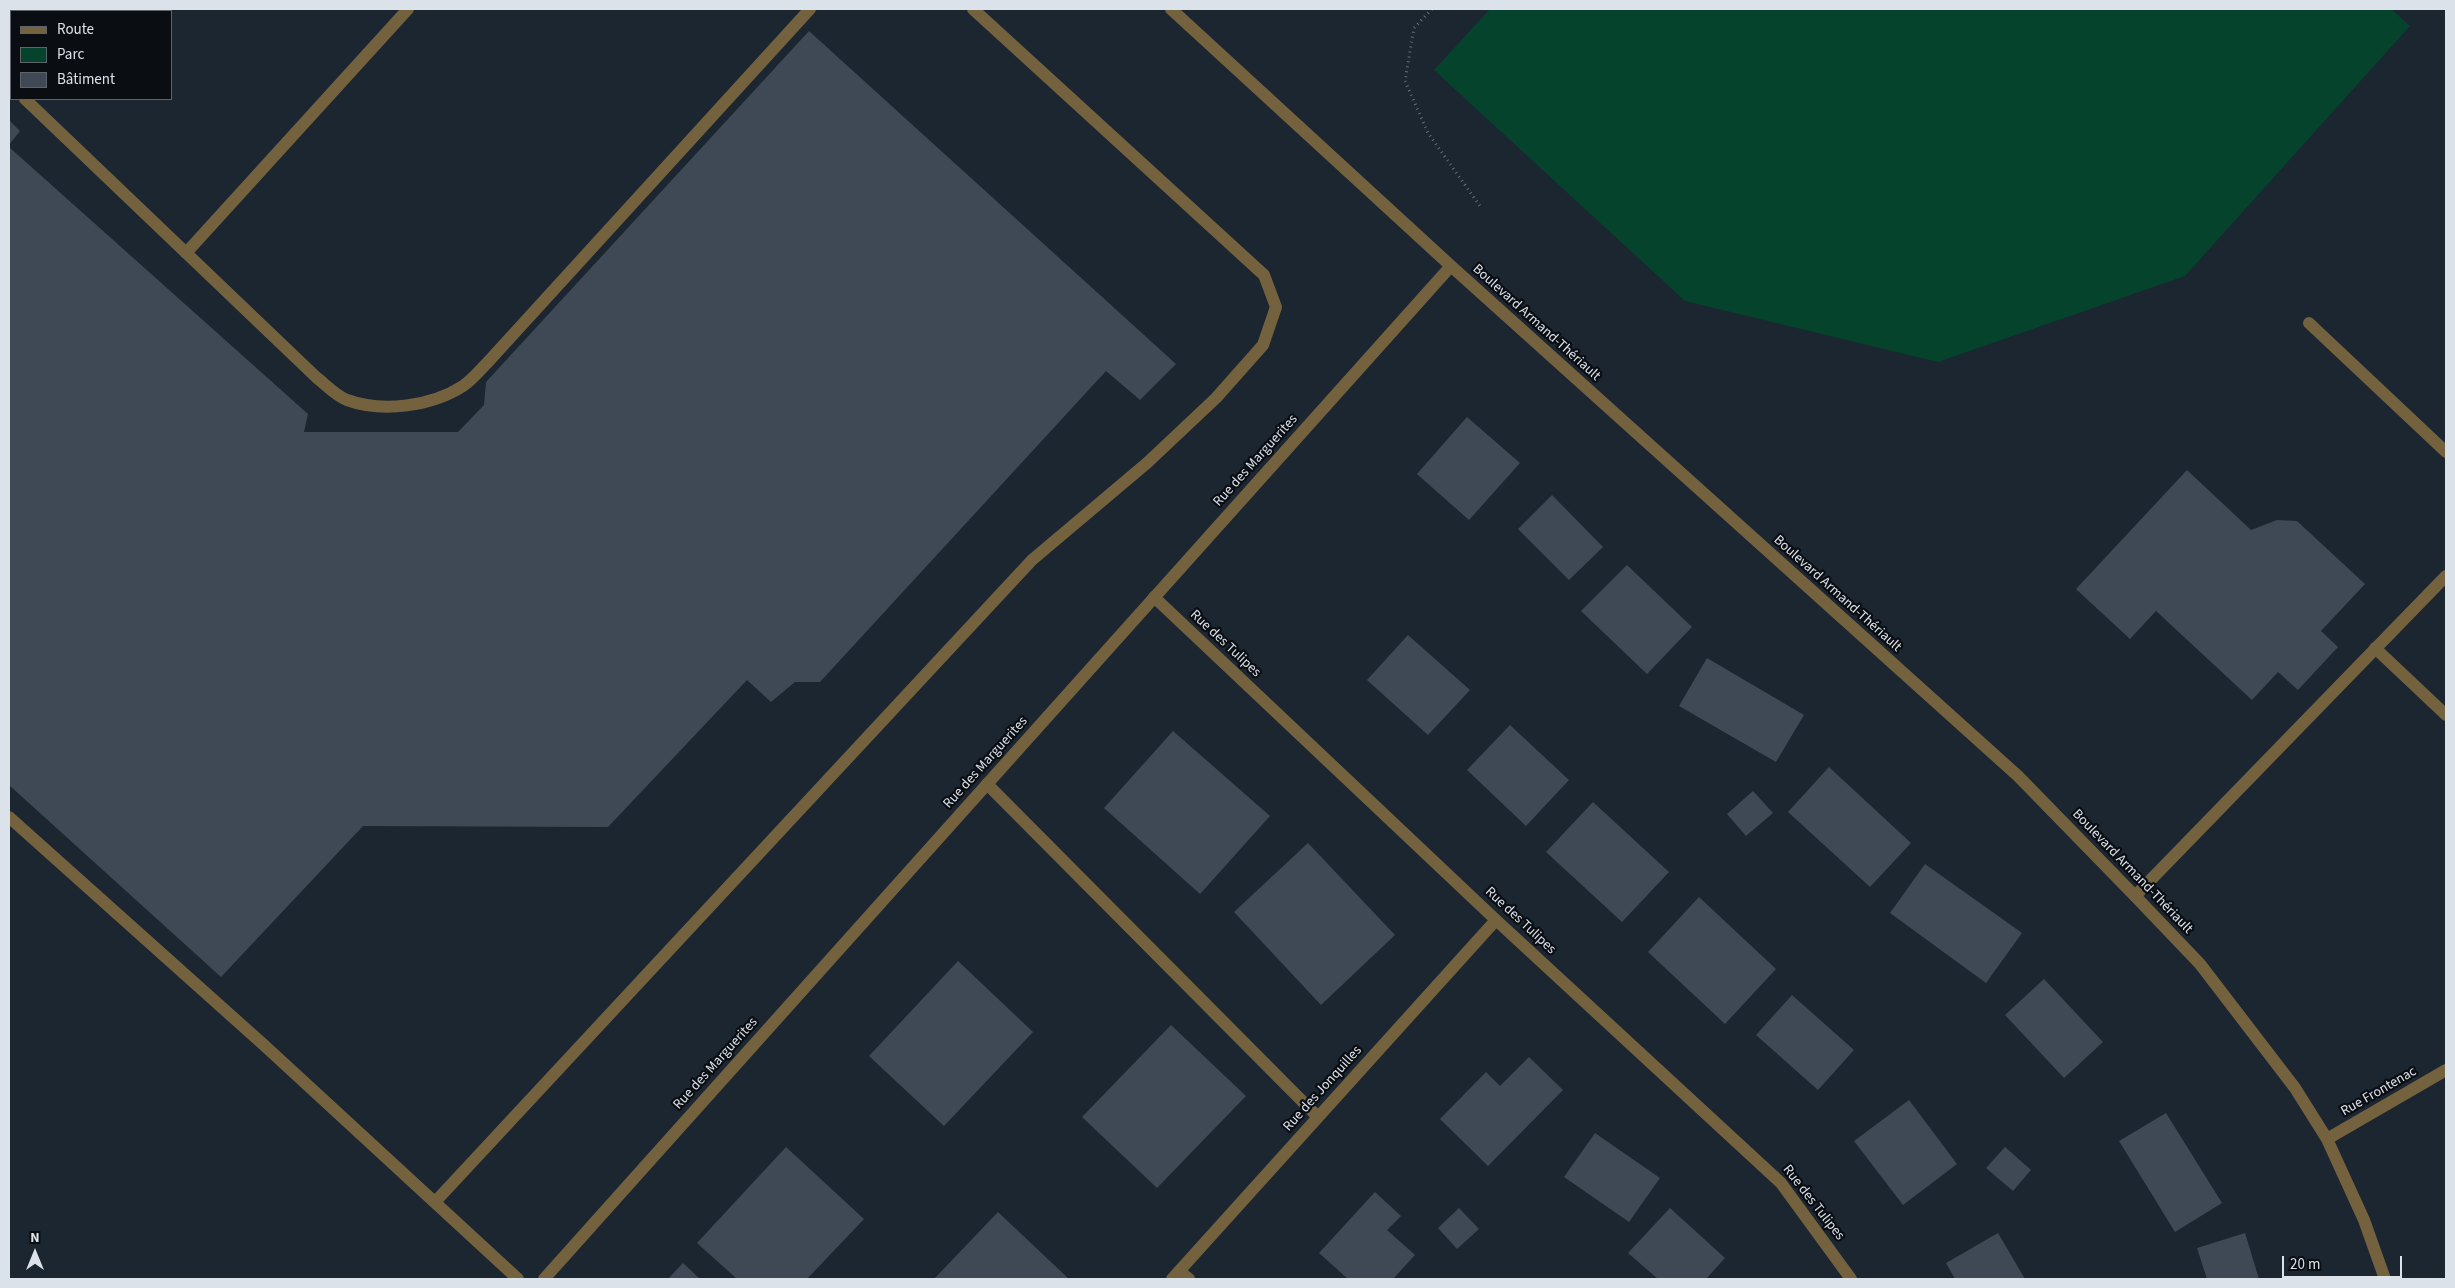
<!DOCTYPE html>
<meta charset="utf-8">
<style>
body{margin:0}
#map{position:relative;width:2455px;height:1288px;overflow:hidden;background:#1c2631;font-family:"Source Sans 3",sans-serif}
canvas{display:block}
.frame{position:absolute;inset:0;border:10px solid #dce2ea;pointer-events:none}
.legend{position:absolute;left:10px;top:10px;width:162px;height:90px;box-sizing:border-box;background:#0a0e13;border:1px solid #5e6369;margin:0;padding:6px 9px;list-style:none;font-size:15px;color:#dce2ea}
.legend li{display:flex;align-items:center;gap:10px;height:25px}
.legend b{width:25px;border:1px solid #5e6369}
.north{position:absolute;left:10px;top:1228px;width:50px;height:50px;-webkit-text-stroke:4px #0a0e13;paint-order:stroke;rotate:0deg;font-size:14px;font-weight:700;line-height:20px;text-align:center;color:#dce2ea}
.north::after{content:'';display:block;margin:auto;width:18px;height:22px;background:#dce2ea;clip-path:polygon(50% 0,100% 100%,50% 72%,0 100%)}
.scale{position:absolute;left:2282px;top:1256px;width:120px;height:22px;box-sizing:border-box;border:2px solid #dce2ea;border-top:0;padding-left:6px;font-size:15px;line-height:18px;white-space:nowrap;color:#dce2ea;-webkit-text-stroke:4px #0a0e13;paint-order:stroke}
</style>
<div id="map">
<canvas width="2455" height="1288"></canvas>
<div class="frame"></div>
<ul class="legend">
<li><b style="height:6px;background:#74623f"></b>Route</li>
<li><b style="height:14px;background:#05432c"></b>Parc</li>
<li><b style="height:14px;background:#3e4955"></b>Bâtiment</li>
</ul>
<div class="north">N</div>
<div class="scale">20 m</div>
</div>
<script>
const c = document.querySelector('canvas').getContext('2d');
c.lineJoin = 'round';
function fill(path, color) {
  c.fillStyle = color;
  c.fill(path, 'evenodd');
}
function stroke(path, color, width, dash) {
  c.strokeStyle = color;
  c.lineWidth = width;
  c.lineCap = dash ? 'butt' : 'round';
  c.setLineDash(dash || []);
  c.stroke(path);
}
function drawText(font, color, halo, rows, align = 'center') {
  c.font = font + ' "Source Sans 3",sans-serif';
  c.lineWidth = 4.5;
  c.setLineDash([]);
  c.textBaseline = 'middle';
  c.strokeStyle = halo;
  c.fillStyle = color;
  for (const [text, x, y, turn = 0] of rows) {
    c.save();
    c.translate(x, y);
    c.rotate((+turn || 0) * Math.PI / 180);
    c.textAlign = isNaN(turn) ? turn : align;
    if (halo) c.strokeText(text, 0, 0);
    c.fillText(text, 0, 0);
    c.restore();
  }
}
fill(new Path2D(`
 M1490 9H2391L2410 26 2185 276 1938 362 1685 301 1434 70Z`), '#05432c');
fill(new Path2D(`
 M809 31 1176 364 1140 400 1106 371 820 682H795L771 702 747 680 608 827 363 826 221 977 9 785V147L308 414 304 432H458L484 405 486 382Z
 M9 120 20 131 9 145Z
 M1467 417 1520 463 1469 520 1417 474Z
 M2187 470 2251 530 2277 520 2297 521 2365 584 2321 631 2338 647 2298 690 2278 672 2252 700 2156 611 2130 639 2076 589Z
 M1552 495 1603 547 1569 580 1518 529Z
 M1627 565 1692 627 1647 674 1581 611Z
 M1408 635 1470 690 1428 735 1367 680Z
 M1707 658 1804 715 1776 762 1679 706Z
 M1510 725 1569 780 1526 826 1467 770Z
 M1173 731 1270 816 1200 894 1104 808Z
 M1829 767 1911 843 1870 887 1788 812Z
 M1753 791 1773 813 1746 836 1727 814Z
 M1593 802 1669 872 1622 922 1546 852Z
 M1308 843 1395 935 1321 1005 1234 912Z
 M1925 864 2022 933 1986 983 1890 913Z
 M1699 897 1776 969 1725 1024 1648 952Z
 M958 961 1033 1032 944 1126 869 1056Z
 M2044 979 2103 1042 2064 1078 2005 1015Z
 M1792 995 1854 1050 1818 1090 1756 1035Z
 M1171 1025 1246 1096 1157 1188 1082 1117Z
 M1529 1057 1563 1090 1488 1166 1440 1119 1486 1072 1500 1086Z
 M1909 1100 1957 1164 1903 1205 1854 1141Z
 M2166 1113 2222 1203 2175 1232 2119 1141Z
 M1595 1133 1660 1178 1629 1222 1564 1177Z
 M786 1147 864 1219 807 1279H737L697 1243Z
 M2005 1147 2031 1170 2013 1191 1986 1168Z
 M1375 1192 1401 1216 1387 1230 1415 1255 1393 1279H1348L1319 1253Z
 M1459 1208 1479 1229 1457 1249 1438 1228Z
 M1670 1208 1725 1258 1706 1279H1658L1628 1253Z
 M998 1212 1069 1279H934Z
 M1998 1233 2025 1279H1955L1946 1263Z
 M2245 1233 2259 1279H2207L2197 1248Z
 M683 1263 700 1279H668Z`), '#3e4955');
stroke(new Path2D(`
 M1432 9 1414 28 1405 81 1428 133 1480 206`), '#646d77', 3, [1, 4]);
stroke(new Path2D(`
 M9 84 11 87
 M25 99 316 377C325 384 336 396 347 400 383 413 432 406 463 386 472 380 480 370 488 362L810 9
 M186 253 408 9
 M2309 323 2446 452
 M2375 648 2446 715
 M9 817 265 1046 518 1279
 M2135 896 2446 576
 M435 1202 1032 560 1147 463 1216 398 1263 345 1276 307 1264 275 973 9`), '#74623f', 12);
stroke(new Path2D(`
 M1154 597 1496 920 1781 1183 1851 1279
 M987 784 1318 1117
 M1179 1271 1189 1279
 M1172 1279 1496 920`), '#74623f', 12);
stroke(new Path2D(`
 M1171 9 1451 266 2018 776 2135 896 2200 964 2295 1088 2327 1139 2364 1220 2385 1279
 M2327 1139 2446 1070
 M544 1279 1451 266`), '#74623f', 12);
drawText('14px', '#dce2ea', '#0a0e13', [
 ["Boulevard Armand-Thériault",1536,323,42],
 ["Rue des Marguerites",1256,461,-48],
 ["Boulevard Armand-Thériault",1837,594,42],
 ["Rue des Tulipes",1225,644,43],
 ["Rue des Marguerites",986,763,-48],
 ["Boulevard Armand-Thériault",2132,872,46],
 ["Rue des Tulipes",1520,921,43],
 ["Rue des Marguerites",716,1064,-48],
 ["Rue des Jonquilles",1323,1089,-48],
 ["Rue Frontenac",2379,1092,-30],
 ["Rue des Tulipes",1813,1203,52]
]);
</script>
